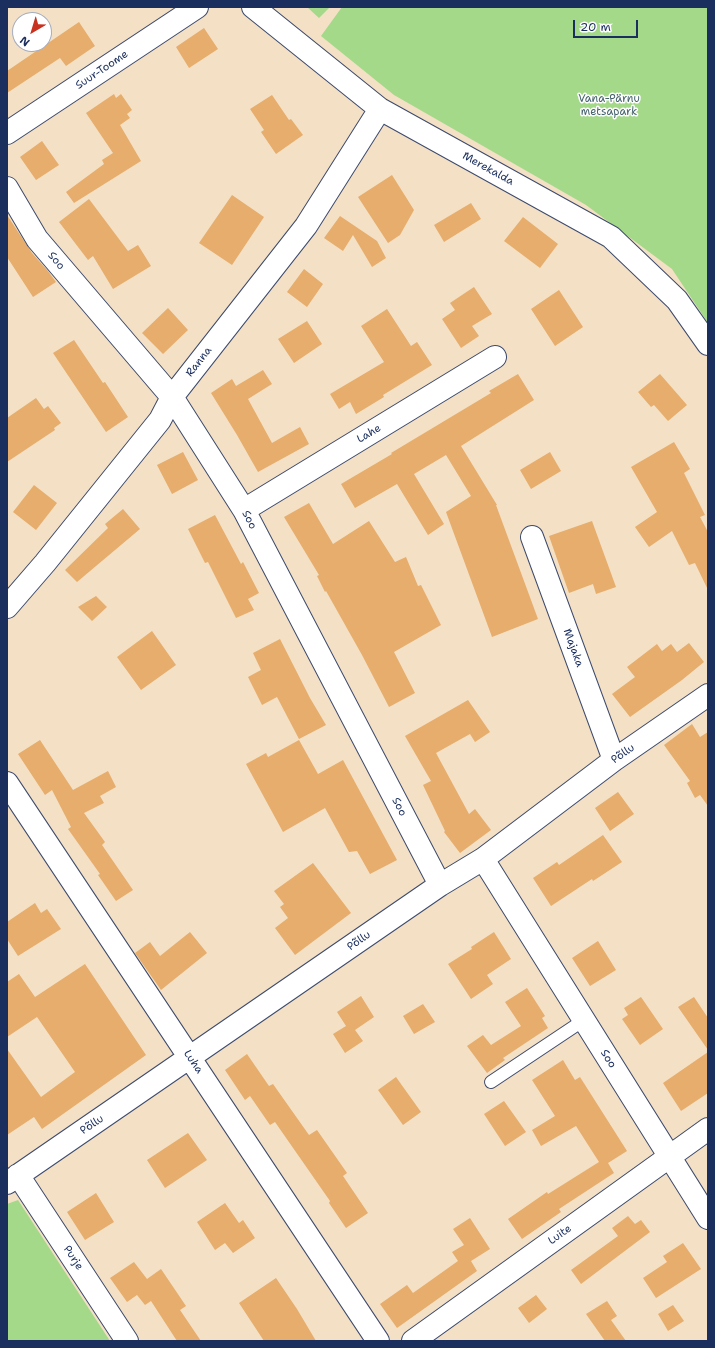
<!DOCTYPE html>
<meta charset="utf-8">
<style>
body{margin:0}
#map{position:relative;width:715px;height:1348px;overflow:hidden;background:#f4e0c5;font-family:"Shantell Sans",sans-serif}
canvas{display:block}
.frame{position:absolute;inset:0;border:8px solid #1b2f5e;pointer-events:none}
.north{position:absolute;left:12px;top:12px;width:40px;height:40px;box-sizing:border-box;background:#fff;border:1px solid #a4acbf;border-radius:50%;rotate:218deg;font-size:11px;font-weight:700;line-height:16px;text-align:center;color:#1b2f5e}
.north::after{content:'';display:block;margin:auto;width:14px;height:18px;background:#c8321e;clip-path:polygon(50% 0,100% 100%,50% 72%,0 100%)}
.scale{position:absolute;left:573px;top:20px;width:65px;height:18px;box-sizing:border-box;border:2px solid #1b2f5e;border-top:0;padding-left:5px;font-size:12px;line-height:14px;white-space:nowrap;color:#1b2f5e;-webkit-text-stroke:3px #fff;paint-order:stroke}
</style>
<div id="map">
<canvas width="715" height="1348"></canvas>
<div class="frame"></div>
<div class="north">N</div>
<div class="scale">20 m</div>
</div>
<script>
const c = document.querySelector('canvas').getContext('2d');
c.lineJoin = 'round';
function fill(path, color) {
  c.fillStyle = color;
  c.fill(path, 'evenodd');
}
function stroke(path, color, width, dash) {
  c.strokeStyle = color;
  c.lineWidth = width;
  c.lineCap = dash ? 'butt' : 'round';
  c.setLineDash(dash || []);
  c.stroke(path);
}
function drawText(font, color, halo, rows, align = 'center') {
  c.font = font + ' "Shantell Sans",sans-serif';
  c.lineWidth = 3;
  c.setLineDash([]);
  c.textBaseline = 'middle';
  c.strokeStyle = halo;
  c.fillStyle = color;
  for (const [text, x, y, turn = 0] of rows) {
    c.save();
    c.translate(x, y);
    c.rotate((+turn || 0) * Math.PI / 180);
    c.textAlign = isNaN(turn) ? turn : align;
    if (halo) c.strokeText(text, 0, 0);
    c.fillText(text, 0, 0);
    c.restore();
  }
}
fill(new Path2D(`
 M307 7H330L319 18Z
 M342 7H708V323L672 269 586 205 394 95 321 36Z
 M18 1200 110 1341H7V1204Z`), '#a4d98a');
fill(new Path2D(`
 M79 22 95 46 66 66 60 58 7 93V71Z
 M204 28 218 49 189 68 176 47Z
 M114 94 116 98 121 94 132 110 127 114 130 118 120 125 141 161 74 203 66 192 104 164 102 160 113 153 86 113Z
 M272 95 289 120 291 119 303 135 276 154 261 132 264 130 250 109Z
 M42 141 59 165 36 180 20 157Z
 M392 175 414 210 400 235 388 243 358 197Z
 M232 195 264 217 232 265 199 243Z
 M89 199 128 251 138 245 151 266 113 289 93 256 88 260 59 222Z
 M471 203 481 219 444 242 434 225Z
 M7 215 32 253 48 271 56 282 33 297 7 257Z
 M340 216 377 241 386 258 372 267 353 235 343 251 324 238Z
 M523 217 558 244 540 268 504 241Z
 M304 269 323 284 307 307 287 292Z
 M474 287 492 314 472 326 479 336 461 348 442 319 455 310 450 303Z
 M559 290 583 327 555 346 531 309Z
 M168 308 188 330 163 354 142 333Z
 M387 309 411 346 417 342 432 365 383 395 384 397 356 414 350 402 339 409 330 394 384 362 361 326Z
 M307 321 322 344 294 363 278 339Z
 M74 340 103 383 105 382 128 417 106 432 53 353Z
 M263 370 272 384 248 399 272 443 300 427 309 444 258 472 237 435 211 393 232 379 236 386Z
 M518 374 534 400 461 446 497 505H496L538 619 492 637 446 512 471 496 446 455 414 474 444 524 428 535 397 484 355 508 341 484 392 454 391 453 491 393 489 391Z
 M660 374 687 405 668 421 654 405 651 407 638 392Z
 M36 398 44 409 48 406 61 423 54 428 55 430 7 462V418Z
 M674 442 690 469 684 473 705 515 700 517 708 532V590L695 563 689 565 672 531 649 547 635 527 657 512 631 467Z
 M183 452 198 480 172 494 157 465Z
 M550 452 561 471 531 489 520 470Z
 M34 485 57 503 36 530 13 512Z
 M309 503 333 544 369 521 395 562 406 557 418 586 421 585 441 625 394 652 415 693 389 707 362 655 326 591 325 592 317 576 319 575 284 517Z
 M123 509 140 529 77 582 65 570 108 528 105 524Z
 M215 515 241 564 243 562 259 593 248 599 254 610 236 618 208 562 205 563 188 529Z
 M592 521 616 587 596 594 593 584 569 593 549 536Z
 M96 596 107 607 92 621 78 607Z
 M152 631 176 665 141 690 117 657Z
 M280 639 310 698 326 725 299 739 277 697 262 705 248 677 261 670 253 653Z
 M689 643 704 662 682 680 630 717 612 694 635 677 627 667 657 644 662 651 671 644 677 652Z
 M468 700 490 732 475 742 470 734 436 753 469 814 475 809 491 830 460 853 444 832 445 831 423 785 431 781 405 736Z
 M692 724 700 737 708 732V806L700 795 695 798 687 783 690 781 664 745Z
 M40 740 73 790 108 771 116 787 100 796 104 803 84 813 105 842 102 845 133 890 116 901 98 875 100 874 68 829 71 827 52 790 45 795 18 754Z
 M299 740 318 774 343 760 397 860 370 874 357 851 349 852 325 808 283 832 246 764 266 753 268 757Z
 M618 792 634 814 610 831 595 808Z
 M603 835 622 862 593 881 592 879 551 906 533 878 557 862 559 865Z
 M313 863 351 913 295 955 275 928 288 918 280 907 284 904 274 891Z
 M35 903 41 913 47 909 61 929 18 956 7 939V922Z
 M190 932 207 953 161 990 135 953 150 942 160 956Z
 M494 932 511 959 487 975 493 984 471 999 448 964 472 949 471 947Z
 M598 941 616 970 590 986 572 958Z
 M85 964 146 1055 42 1129 34 1117 7 1135V1049L41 1097 75 1072 37 1017 7 1037V982L19 974 35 997Z
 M527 988 545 1016 542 1018 548 1028 503 1058 505 1060 487 1073 467 1046 483 1035 491 1045 521 1026 505 1002Z
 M361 996 374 1017 355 1030 363 1041 345 1053 333 1034 346 1026 337 1012Z
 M641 997 663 1029 640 1045 622 1019 628 1015 624 1008Z
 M694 997 708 1018V1050L678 1007Z
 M423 1004 435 1022 414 1034 403 1016Z
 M708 1052V1093L681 1111 663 1083Z
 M247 1054 269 1086 273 1084 309 1135 317 1130 347 1173 343 1176 368 1213 346 1228 329 1203 330 1201 275 1122 270 1125 250 1096 245 1100 225 1070Z
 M563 1060 575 1080 580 1077 627 1151 608 1163 614 1173 559 1209 561 1212 522 1239 508 1219 547 1192 548 1194 599 1162 576 1126 541 1146 532 1130 555 1116 532 1080Z
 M396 1077 421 1112 403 1125 378 1090Z
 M504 1101 526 1132 505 1146 484 1114Z
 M188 1133 207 1160 165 1188 147 1160Z
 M96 1193 114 1222 85 1240 67 1212Z
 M225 1203 239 1223 243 1220 255 1238 233 1253 225 1243 215 1250 197 1222Z
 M628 1216 635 1224 641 1220 650 1232 581 1284 571 1270 618 1236 612 1228Z
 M470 1218 490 1249 471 1261 477 1271 397 1328 380 1304 407 1285 413 1293 458 1261 452 1252 464 1245 453 1229Z
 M683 1243 701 1269 656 1298 643 1278 667 1262 663 1256Z
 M134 1262 147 1279 161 1269 186 1306 180 1310 201 1341H177L151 1301 145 1305 137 1295 127 1302 110 1278Z
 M276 1278 297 1309 316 1341H264L239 1303Z
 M536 1295 547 1309 529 1323 518 1308Z
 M607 1301 617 1316 611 1320 626 1341H605L586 1314Z
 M673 1305 684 1321 668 1331 658 1314Z`), '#e6ad6c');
const service = new Path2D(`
 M491 1082 584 1020`);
const minor = new Path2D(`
 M253 7 380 109 611 237 677 300 708 344
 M7 133 197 7
 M7 188 37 239 172 397 244 510 440 885
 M244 510 495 357
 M532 537 614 760
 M7 607 45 563 160 420 172 397 306 226 380 109
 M7 783 378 1341
 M483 859 708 1218
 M18 1175 127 1341
 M7 1183 440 885 483 859 614 760 708 695
 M413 1341 708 1129`);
stroke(service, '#3c4a6d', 14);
stroke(minor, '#3c4a6d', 24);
stroke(service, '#fff', 12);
stroke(minor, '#fff', 22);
drawText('11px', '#1b2f5e', '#fff', [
 ["Suur-Toome",102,70,-34],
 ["Merekalda",488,169,29],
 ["Soo",56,261,49],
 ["Ranna",199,362,-52],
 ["Lahe",369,434,-31],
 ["Soo",249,520,62],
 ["Majaka",573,648,70],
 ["Põllu",623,754,-35],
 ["Soo",399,807,62],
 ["Põllu",359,941,-35],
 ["Soo",608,1059,58],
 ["Luha",193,1062,56],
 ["Põllu",92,1125,-34],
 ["Luite",560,1235,-36],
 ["Purje",73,1258,57]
]);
drawText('11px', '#44626b', '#fff', [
 ["Vana-Pärnu",609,99],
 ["metsapark",609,112]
]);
</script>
